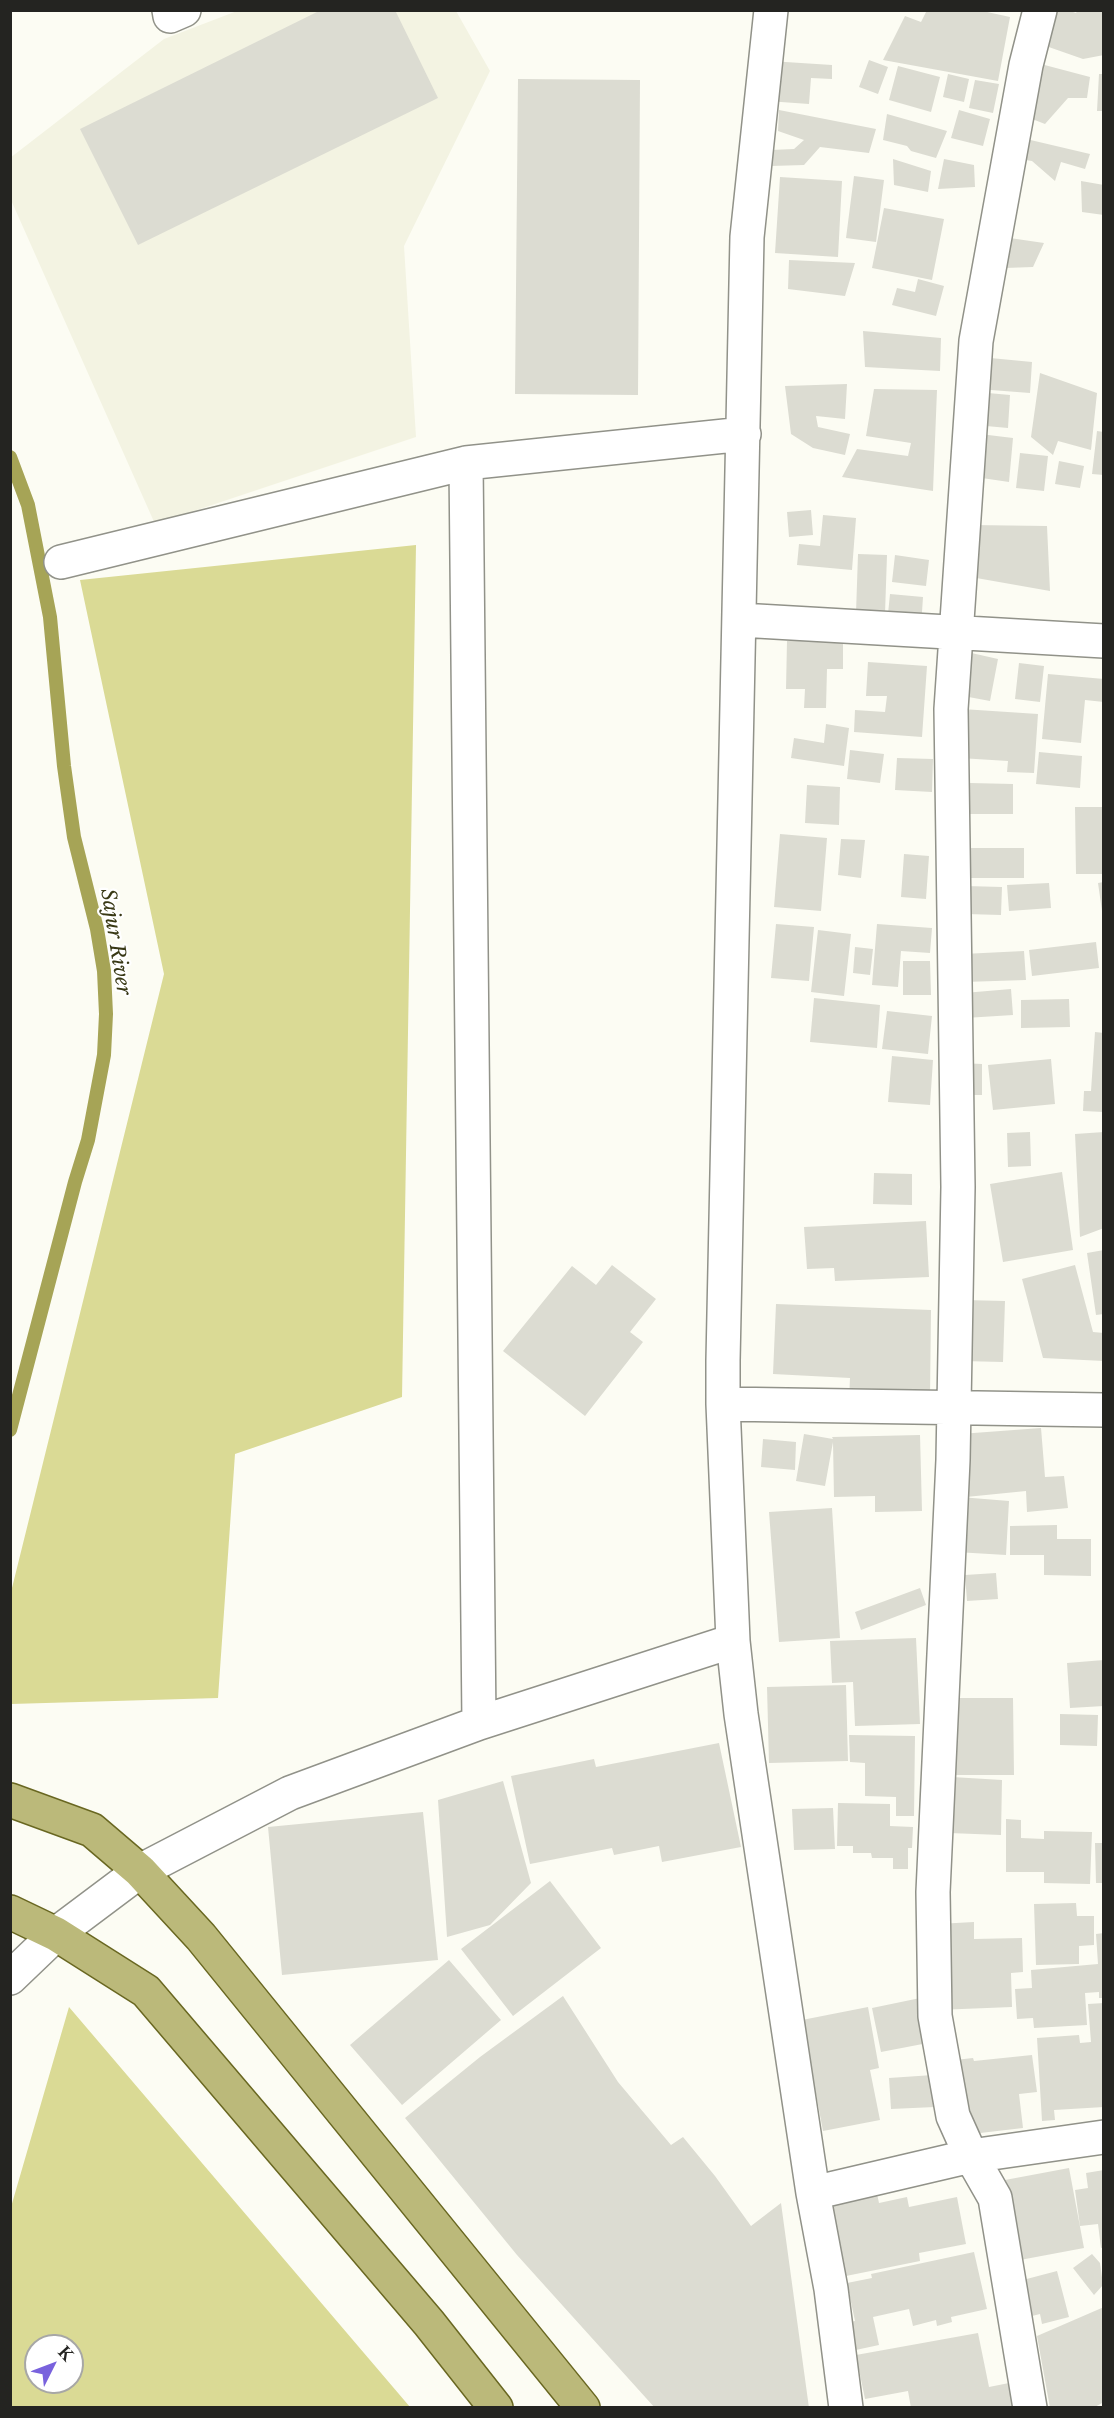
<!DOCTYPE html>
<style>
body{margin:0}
#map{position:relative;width:1114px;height:2418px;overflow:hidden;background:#fcfcf3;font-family:"Libre Baskerville",serif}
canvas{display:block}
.frame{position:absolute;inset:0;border:12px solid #242421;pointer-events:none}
.north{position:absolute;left:24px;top:2334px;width:60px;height:60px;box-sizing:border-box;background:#fff;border:2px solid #a7a7a6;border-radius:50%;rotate:48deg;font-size:16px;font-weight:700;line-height:24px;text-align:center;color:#242421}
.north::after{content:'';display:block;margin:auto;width:21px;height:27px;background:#7962dd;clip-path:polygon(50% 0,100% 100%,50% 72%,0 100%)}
</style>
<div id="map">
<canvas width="1114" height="2418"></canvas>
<div class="frame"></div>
<div class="north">K</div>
</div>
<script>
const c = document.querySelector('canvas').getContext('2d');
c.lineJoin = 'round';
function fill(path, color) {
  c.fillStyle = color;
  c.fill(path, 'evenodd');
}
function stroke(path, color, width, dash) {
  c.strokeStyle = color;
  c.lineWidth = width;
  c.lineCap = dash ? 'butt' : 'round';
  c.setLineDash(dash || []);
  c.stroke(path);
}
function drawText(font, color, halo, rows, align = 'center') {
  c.font = font + ' "Libre Baskerville",serif';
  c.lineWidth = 4.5;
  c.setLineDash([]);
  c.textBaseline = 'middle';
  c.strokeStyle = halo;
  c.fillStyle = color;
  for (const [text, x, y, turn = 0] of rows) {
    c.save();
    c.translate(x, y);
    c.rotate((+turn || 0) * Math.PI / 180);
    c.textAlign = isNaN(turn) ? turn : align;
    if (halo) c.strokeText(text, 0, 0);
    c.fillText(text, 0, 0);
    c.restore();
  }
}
fill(new Path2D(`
 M237 11H456L490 71 404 246 416 437 155 524 11 200 10 158 164 39Z`), '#f3f3e2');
fill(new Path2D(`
 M416 545 402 1397 235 1454 218 1698 11 1704V1592L164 974 80 580Z
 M69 2007 410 2407H11V2207ZM36 2346H72V2382H36Z`), '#dada95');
stroke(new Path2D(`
 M10 457 28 505 50 617 64 766 74 837 97 929 104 971 106 1014 104 1055 88 1140 75 1182 10 1430`), '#a6a456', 14);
fill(new Path2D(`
 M321 10H395L438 98 138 245 80 129Z
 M927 10H978L1010 17 998 81 883 60 905 16 921 22Z
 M1050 10H1067L1076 13 1078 10H1104V55L1083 59 1043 45Z
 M869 60 888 67 878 94 859 87Z
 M770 61 832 65V79L811 78 809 104 767 101Z
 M1037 63 1090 77 1087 98H1068L1045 124 1027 117Z
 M898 66 940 77 931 112 889 100Z
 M948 74 969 79 964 102 943 97Z
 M1099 74H1104V111H1097Z
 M518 79 640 80 638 395 515 394Z
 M975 80 999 84 993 113 969 108Z
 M779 110 876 129 869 153 820 147 804 165 771 166V150L794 149 804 140 778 131Z
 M959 110 990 119 983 146 951 138Z
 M887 114 947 131 936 158 911 151 907 146 883 140Z
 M1022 138 1090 154 1085 169 1061 162 1055 181 1032 161 1018 159Z
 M893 159 931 171 928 192 894 185Z
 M944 159 974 165 975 187 938 189Z
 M854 176 884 180 876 242 846 238Z
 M780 177 842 181 838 257 775 253Z
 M1081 181 1104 185V215L1082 212Z
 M884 208 944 219 932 280 872 268Z
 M1003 237 1044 243 1033 267 1005 268Z
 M789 260 855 263 845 296 788 289Z
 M918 279 944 286 936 316 892 305 897 288 915 292Z
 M863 331 941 338 940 371 865 367Z
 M980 357 1032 362 1030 393 978 389Z
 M1040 373 1097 393 1091 450 1058 441 1053 455 1031 437Z
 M847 384 845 419 816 416 818 427 850 434 845 455 813 448 791 434 785 386Z
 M874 389 937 390 933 491 842 477 857 449 908 456 911 443 866 436Z
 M977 392 1010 395 1008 428 975 425Z
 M1097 431 1104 432V475L1092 474Z
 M980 434 1013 438 1009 482 975 477Z
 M1020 453 1048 456 1044 491 1016 488Z
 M1059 461 1084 466 1080 488 1055 484Z
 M811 510 813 535 789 537 787 512Z
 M823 515 856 518 852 570 797 565 799 544 820 546Z
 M972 525 1047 526 1050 591 965 576Z
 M858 554 887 555 885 614 856 613Z
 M895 555 929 560 926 586 892 582Z
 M890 594 923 597 921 627 887 624Z
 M787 641H843V669H827L826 708H804L805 689H786Z
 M967 652 998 659 990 701 958 695Z
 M868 662 927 666 922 737 854 732 855 710 885 712 887 696H866Z
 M1019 663 1044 666 1040 702 1015 699Z
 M1048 674 1104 679V702L1085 700 1081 743 1042 739Z
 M962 709 1038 714 1034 773 1007 772 1008 761 960 758Z
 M826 724 849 728 844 766 791 758 794 738 824 743Z
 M850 750 884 754 880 783 847 779Z
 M1039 752 1082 756 1080 788 1036 784Z
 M897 758 933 759 932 792 895 790Z
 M970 783 1013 784V814H970Z
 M807 785 840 787 839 825 805 823Z
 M1075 807H1102V874H1076Z
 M780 834 827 838 821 911 774 907Z
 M841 839 865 840 861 878 838 875Z
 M964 848H1024V878H963Z
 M904 854 929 856 926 899 901 897Z
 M1104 882V910L1102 911 1098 883Z
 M1049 883 1051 908 1009 911 1007 885Z
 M966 886 1002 887 1001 915 966 914Z
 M776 924 814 927 809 981 771 978Z
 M877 924 932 928 930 953 901 951 898 987 872 985Z
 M818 930 851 934 844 996 811 992Z
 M1096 942 1099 968 1032 976 1029 950Z
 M855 947 873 949 870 975 853 973Z
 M1024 951 1026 980 964 982 963 954Z
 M903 961H930L931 995H903Z
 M1011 989 1013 1015 965 1018 964 993Z
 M814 998 880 1005 877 1048 810 1042Z
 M1069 999 1070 1027 1021 1028V1000Z
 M887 1011 932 1016 928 1054 882 1049Z
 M1095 1032 1104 1033V1112L1083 1111 1084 1091H1091Z
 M892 1056 933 1060 930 1105 888 1102Z
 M1051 1059 1055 1104 993 1110 988 1065Z
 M960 1063 982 1064V1095H959Z
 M1030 1132 1031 1166 1008 1167 1007 1133Z
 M1104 1132V1228L1080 1237 1075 1134Z
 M1062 1172 1073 1250 1003 1262 990 1184Z
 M874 1173 912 1174V1205L873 1204Z
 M926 1221 929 1277 835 1281 834 1268 807 1269 804 1227Z
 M1104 1250V1314L1096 1315 1087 1253Z
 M612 1265 656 1299 630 1332 643 1342 585 1416 503 1351 572 1266 596 1285Z
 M1075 1265 1093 1332 1104 1333V1361L1043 1358 1022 1279Z
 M963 1300 1005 1301 1003 1362 962 1361Z
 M776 1304 931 1310 930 1398 849 1399 850 1378 773 1374Z
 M1041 1428 1045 1477 1064 1476 1068 1508 1027 1512 1026 1491 966 1497 960 1434Z
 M804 1434 833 1439 832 1437 920 1435 922 1511 875 1512V1496L834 1497 833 1442 825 1486 796 1481Z
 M763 1439 796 1442 795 1470 761 1467Z
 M960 1497 1009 1501 1006 1555 956 1552Z
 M832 1508 840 1638 779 1642 769 1512Z
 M1057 1525V1539H1091V1576L1044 1575V1555H1010V1526Z
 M996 1573 998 1599 967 1601 965 1575Z
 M920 1588 926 1605 861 1630 855 1612Z
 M916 1638 920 1724 855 1726 853 1682 832 1683 830 1641Z
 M1104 1660V1706L1070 1708 1067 1663Z
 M846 1685 848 1761 769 1763 767 1687Z
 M953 1698H1013L1014 1775H954Z
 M1060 1714 1098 1715 1097 1746 1060 1745Z
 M849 1735 915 1736 914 1816H896V1797L865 1796V1763L850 1762Z
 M719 1743 741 1847 662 1862 659 1846 614 1855 612 1848 530 1864 511 1776 594 1759 596 1767Z
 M952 1777 1002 1780 1001 1835 949 1833Z
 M503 1781 531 1883 490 1925 447 1937 438 1800Z
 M838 1803 890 1804V1826L913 1827 912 1848H908V1869H893V1858H872L871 1853H853V1846H837Z
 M833 1808 835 1849 794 1850 792 1809Z
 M423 1812 438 1960 282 1975 268 1827Z
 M1006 1819 1021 1820V1838L1044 1839V1831L1092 1832 1090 1884 1044 1883V1872H1006Z
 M1095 1843H1104V1883H1096Z
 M550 1881 601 1948 513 2016 461 1949Z
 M1076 1903 1077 1916H1094V1945L1079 1946V1964L1036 1965 1034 1904Z
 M974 1922V1939L1022 1938 1023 1972 1011 1973 1012 2007 937 2010 938 1924Z
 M1104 1933V1998H1099V1992L1085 1993 1087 2025 1034 2028 1033 2018 1017 2019 1015 1989 1032 1988 1031 1970 1098 1964 1096 1934Z
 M449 1960 501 2020 402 2105 350 2045Z
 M563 1996 618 2082 671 2145 683 2137 715 2176 751 2226 781 2203 809 2408H655L517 2255 405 2118 480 2057Z
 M925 1997 933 2042 881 2052 872 2008Z
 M1104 2003V2107L1054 2110 1055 2120 1042 2121 1037 2038 1079 2035 1080 2043 1091 2042 1088 2004Z
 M868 2007 879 2068 870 2070 880 2120 823 2131 802 2020Z
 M1032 2055 1037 2092 1019 2094 1023 2128 963 2135 955 2060 973 2058 974 2061Z
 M933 2075 935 2107 891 2109 889 2078Z
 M1069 2168 1084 2248 1020 2260 1005 2180Z
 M1104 2170V2247L1101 2248 1098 2224 1080 2226 1075 2190 1088 2188 1086 2173Z
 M877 2194 879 2203 907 2197 909 2207 957 2197 966 2244 919 2253 920 2261 846 2276 831 2203Z
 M974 2252 987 2309 951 2317 952 2322 937 2326 936 2320 913 2326 909 2309 873 2317 879 2345 851 2351 845 2323 855 2321 847 2283 872 2278 871 2274Z
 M1092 2254 1100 2263 1103 2285 1094 2295 1073 2268Z
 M1057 2271 1069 2317 1042 2324 1040 2314 1028 2317 1019 2281Z
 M1104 2307V2402L1093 2408H1050L1037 2336Z
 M978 2333 989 2387 1009 2383 1014 2408H911L908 2391 865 2399 856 2355Z`), '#dcdcd2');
const minor = new Path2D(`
 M169 10 170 16 184 10
 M771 10 747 237 723 1360V1404L733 1641 741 1714 813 2193 831 2289 846 2408
 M466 463 479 1723
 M61 562 466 463 744 434
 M740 620 1104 641
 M723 1404 1104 1410
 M10 1978 56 1934 140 1871 290 1793 479 1723 733 1641
 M813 2193 971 2156 1104 2137
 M1030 2408 995 2198 971 2156 953 2116 935 2016 933 1892 953 1460 958 1187 951 709 976 341 1026 65 1040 10`);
const major = new Path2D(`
 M10 1800 92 1830 140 1871 201 1937 583 2408
 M10 1912 56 1934 146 1991 429 2323 496 2408`);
stroke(minor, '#919289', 36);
stroke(major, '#696721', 36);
stroke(minor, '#fff', 33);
stroke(major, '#bbb97a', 33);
drawText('italic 20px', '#383815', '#fff', [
 ["Sajur River",115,942,81]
]);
</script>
